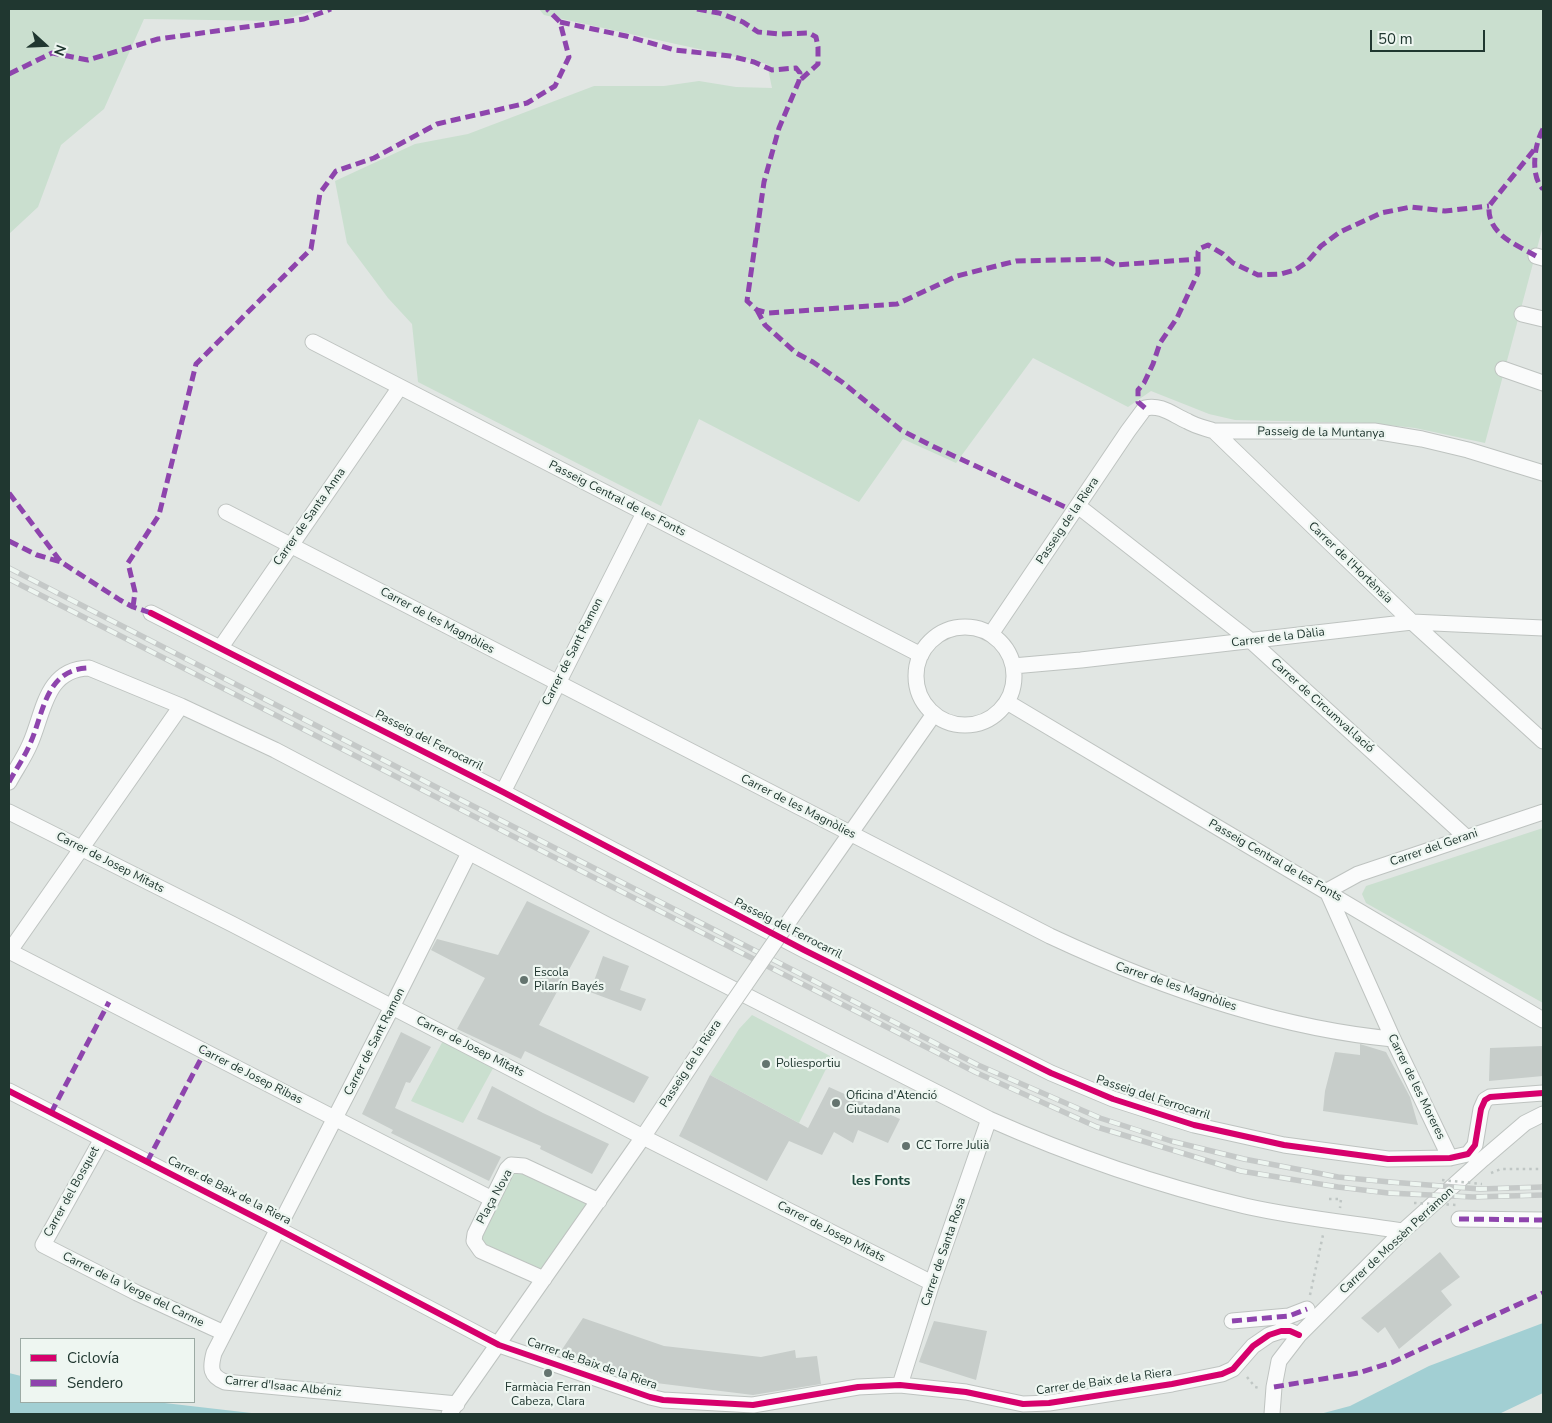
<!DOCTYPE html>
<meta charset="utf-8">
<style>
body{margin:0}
#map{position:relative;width:1552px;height:1423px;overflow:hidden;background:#e1e6e3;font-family:"Nunito Sans",sans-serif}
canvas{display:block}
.frame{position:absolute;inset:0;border:10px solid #203730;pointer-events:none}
.legend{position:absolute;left:20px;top:1338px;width:175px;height:65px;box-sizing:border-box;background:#eef6f1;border:1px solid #9caaa4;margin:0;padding:6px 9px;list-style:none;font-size:15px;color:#203730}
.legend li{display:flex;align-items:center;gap:10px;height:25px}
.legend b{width:25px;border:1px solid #9caaa4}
.north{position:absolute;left:20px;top:20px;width:50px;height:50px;-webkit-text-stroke:4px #eef6f1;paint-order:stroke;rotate:110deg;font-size:14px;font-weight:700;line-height:20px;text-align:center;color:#203730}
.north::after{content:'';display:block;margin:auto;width:18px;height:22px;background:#203730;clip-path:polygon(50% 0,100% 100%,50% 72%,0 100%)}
.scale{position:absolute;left:1370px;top:30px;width:115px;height:22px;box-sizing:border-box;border:2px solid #203730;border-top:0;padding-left:6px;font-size:15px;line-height:18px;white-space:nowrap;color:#203730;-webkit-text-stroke:4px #eef6f1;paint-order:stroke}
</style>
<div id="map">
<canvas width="1552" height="1423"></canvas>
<div class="frame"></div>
<ul class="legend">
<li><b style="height:6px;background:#d6006c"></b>Ciclovía</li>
<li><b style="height:6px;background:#8e44ad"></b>Sendero</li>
</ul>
<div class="north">N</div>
<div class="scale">50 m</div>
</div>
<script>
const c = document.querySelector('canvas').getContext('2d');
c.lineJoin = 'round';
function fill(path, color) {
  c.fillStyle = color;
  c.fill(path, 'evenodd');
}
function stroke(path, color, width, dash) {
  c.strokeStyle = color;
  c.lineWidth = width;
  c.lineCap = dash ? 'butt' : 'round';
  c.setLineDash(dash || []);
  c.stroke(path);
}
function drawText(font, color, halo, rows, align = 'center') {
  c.font = font + ' "Nunito Sans",sans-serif';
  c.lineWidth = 4.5;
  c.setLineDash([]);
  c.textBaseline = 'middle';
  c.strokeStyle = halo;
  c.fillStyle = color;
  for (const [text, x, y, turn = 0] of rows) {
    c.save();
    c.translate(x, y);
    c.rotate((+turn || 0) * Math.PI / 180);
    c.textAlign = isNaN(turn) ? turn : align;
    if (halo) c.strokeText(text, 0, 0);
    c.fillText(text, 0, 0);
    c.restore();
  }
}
fill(new Path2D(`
 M9 9H321L278 21 144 19 104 109 61 145 38 207 9 234Z
 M539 9H1543V226L1485 443 1415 428 1369 423 1235 420 1209 414 1151 391 1128 407 1033 358 956 463 903 439 859 502 699 419 661 506 418 382 412 324 388 298 347 243 335 181 415 144 468 134 594 86H664L699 81 736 87 772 88 767 64 544 15Z
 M1543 828V1003L1366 903 1362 894 1366 886Z
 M752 1015 832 1057 799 1123 710 1075 739 1029Z
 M446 1035 497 1061 463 1123 411 1101Z
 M511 1165 599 1201 544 1279 489 1255 475 1234Z`), '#cadfcf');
fill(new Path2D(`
 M1543 1323V1393L1499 1414H1320L1350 1406 1429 1366Z
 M9 1373 21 1376V1402H156L260 1414H9Z`), '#a2cfd3');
fill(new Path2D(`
 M527 901 590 931 539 1025 649 1077 634 1103 525 1051 521 1059 457 1029 485 978 431 950 437 939 498 955Z
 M603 956 629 966 620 990 646 999 641 1011 590 992Z
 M401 1032 431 1047 410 1083 406 1082 395 1108 501 1157 489 1181 391 1133 393 1130 362 1114Z
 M1360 1044 1386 1052 1410 1097 1418 1125 1323 1111 1325 1091 1335 1052 1360 1055Z
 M1543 1046V1076L1489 1081 1490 1048Z
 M710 1075 808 1128 829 1087 900 1119 888 1143 858 1130 853 1143 834 1132 822 1155 789 1141 767 1181 679 1136Z
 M492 1086 543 1113 609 1144 592 1174 540 1149 541 1146 477 1119Z
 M1440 1252 1460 1277 1441 1291 1452 1305 1399 1349 1385 1327 1378 1333 1361 1318Z
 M583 1318 664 1346 761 1357 795 1350 796 1358 817 1356 821 1384 753 1395 656 1383 559 1354Z
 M934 1321 987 1331 976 1380 919 1362Z`), '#c7cdca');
const minor = new Path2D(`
 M1536 256 1543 258
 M1522 314 1543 319
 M313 342 921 655
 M1503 369 1543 383
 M1214 431H1374L1422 439 1468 450 1543 473
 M1078 506 1251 641 1466 837
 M226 512 1050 936C1157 986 1274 1028 1393 1039
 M151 613 503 792 804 950 1051 1073 1113 1099 1194 1125 1284 1145 1388 1159 1450 1158 1468 1154 1475 1145 1481 1109 1485 1100 1490 1097 1543 1093
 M916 676a49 49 0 1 1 98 0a49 49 0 1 1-98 0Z
 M991 634 1128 431 1145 408C1161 404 1173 415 1187 421 1195 426 1205 428 1214 431L1412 622 1543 741
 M221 647 400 387
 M1013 666 1081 660 1412 622 1543 628
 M1007 702C1185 809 1365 914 1543 1020
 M9 782C16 769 24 758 30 744 44 713 45 669 89 668L181 706 275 750 607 925 989 1119C1072 1156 1157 1185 1245 1206 1298 1218 1351 1223 1403 1231
 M503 792 644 513
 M9 812 232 924 643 1137 932 1283
 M796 911 934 714
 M9 951 492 1199
 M9 952 181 706
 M9 1091 278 1229 499 1345 650 1397 663 1400 753 1405 858 1387 900 1385 966 1392 1023 1404 1049 1403 1172 1384 1222 1374 1233 1369 1253 1346 1269 1335 1281 1331H1290L1299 1335
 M102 1139 43 1245 137 1293 224 1333
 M1450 1158 1393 1039 1327 891 1358 874 1543 812
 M1459 1219 1543 1220
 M544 1279 481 1251 474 1241 475 1234 507 1169 511 1165 524 1166 599 1201
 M1232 1321 1289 1316 1307 1309
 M900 1385 932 1283 989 1119
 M457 1404 225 1382C210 1376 210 1368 214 1353L392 1007 469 853
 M449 1414 643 1137 723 1017
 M1272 1414 1274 1387 1279 1361 1299 1335 1403 1231 1483 1159 1525 1123 1543 1114`);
stroke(minor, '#bec3c0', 17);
stroke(new Path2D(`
 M1491 1173 1501 1169H1543
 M1329 1199H1341L1340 1208
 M1310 1295 1323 1235
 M1247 1377 1255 1387 1259 1388`), '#bfc6c4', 2.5, [2.5, 4]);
stroke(minor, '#fafbfb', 15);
const rail = new Path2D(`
 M9 568 978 1065 1100 1118 1171 1141 1244 1159 1338 1177 1390 1182 1480 1189 1543 1187
 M9 579 975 1072 1097 1127 1241 1171 1338 1187 1388 1193 1473 1197 1543 1195`);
stroke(rail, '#c5c9c8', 5.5);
stroke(rail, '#eef6f1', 4, [11]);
const minorBridge = new Path2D(`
 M723 1017 796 911`);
stroke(minorBridge, '#bec3c0', 17, []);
stroke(new Path2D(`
 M1442 1180 1482 1184
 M1414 1203 1458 1205`), '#bfc6c4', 2.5, [2.5, 4]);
stroke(minorBridge, '#fafbfb', 15);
stroke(new Path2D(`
 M697 9 719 13 743 22 758 32 779 34 809 33 816 37 818 47V64L799 81
 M560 22 626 36 675 50 730 56 754 62 772 70 796 68 800 73 799 81 779 128 764 182 747 301 757 310 769 313 897 304 957 276 1016 261 1104 259 1115 265 1198 259
 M9 74 52 53 88 60 158 39 304 19 331 9
 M1543 129C1534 145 1530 176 1543 189
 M1536 256C1515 244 1487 234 1489 206L1537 146
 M757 310 765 325 796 353 813 362 842 382 901 430 932 446 1074 511
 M1145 408 1138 402V390L1144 383 1153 364 1160 343 1177 318 1198 273V252L1201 248 1208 245 1223 254 1233 263 1258 275 1281 274 1295 270 1307 262 1321 246 1340 232 1381 213 1411 207 1445 211 1489 206
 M9 493 61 562 120 600 133 607 151 613
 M9 541 37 555 61 562
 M133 607 135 592 128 563 159 515 196 364 311 249 320 193 336 171 374 158 437 124 527 103 555 86 569 57 560 22 547 9
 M9 782C16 769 24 758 30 744 44 713 45 669 89 668
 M51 1113 109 1002
 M147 1162 205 1051
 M1459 1219 1543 1220
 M1232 1321 1289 1316 1307 1309
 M1274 1387 1358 1373 1393 1362 1543 1293`), '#8e44ad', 5, [10, 5]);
stroke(new Path2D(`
 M151 613 503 792 804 950 1051 1073 1113 1099 1194 1125 1284 1145 1388 1159 1450 1158 1468 1154 1475 1145 1481 1109 1485 1100 1490 1097 1543 1093
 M9 1091 278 1229 499 1345 650 1397 663 1400 753 1405 858 1387 900 1385 966 1392 1023 1404 1049 1403 1172 1384 1222 1374 1233 1369 1253 1346 1269 1335 1281 1331H1290L1299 1335`), '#d6006c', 6);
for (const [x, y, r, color] of [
 [524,980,5,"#64746f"],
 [766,1064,5,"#64746f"],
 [836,1103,5,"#64746f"],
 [906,1146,5,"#64746f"],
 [548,1373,5,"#64746f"]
]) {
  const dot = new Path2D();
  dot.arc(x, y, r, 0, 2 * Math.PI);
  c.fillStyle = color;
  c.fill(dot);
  stroke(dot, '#eef6f1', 2);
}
drawText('12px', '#203730', '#eef6f1', [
 ["Passeig de la Muntanya",1321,433,1],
 ["Passeig Central de les Fonts",617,499,27],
 ["Carrer de Santa Anna",310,517,-55],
 ["Passeig de la Riera",1068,521,-56],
 ["Carrer de l'Hortènsia",1350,563,44],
 ["Carrer de les Magnòlies",437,621,28],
 ["Carrer de la Dàlia",1278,638,-7],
 ["Carrer de Sant Ramon",573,652,-63],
 ["Carrer de Circumval·lació",1322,706,42],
 ["Passeig del Ferrocarril",429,741,27],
 ["Carrer de les Magnòlies",798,807,27],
 ["Carrer del Gerani",1434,848,-19],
 ["Passeig Central de les Fonts",1275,861,30],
 ["Carrer de Josep Mitats",110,863,27],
 ["Passeig del Ferrocarril",788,929,27],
 ["Carrer de les Magnòlies",1176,987,19],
 ["Carrer de Sant Ramon",375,1042,-63],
 ["Carrer de Josep Mitats",470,1047,27],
 ["Passeig de la Riera",691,1064,-57],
 ["Carrer de Josep Ribas",250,1075,27],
 ["Carrer de les Moreres",1416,1087,64],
 ["Passeig del Ferrocarril",1153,1098,18],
 ["Carrer de Baix de la Riera",229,1191,27],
 ["Carrer del Bosquet",72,1192,-61],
 ["Plaça Nova",495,1197,-61],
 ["Carrer de Josep Mitats",831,1232,27],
 ["Carrer de Mossèn Perramon",1397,1241,-43],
 ["Carrer de Santa Rosa",944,1252,-71],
 ["Carrer de la Verge del Carme",133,1290,26],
 ["Carrer de Baix de la Riera",592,1364,19],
 ["Carrer de Baix de la Riera",1104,1382,-8],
 ["Carrer d'Isaac Albéniz",283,1387,6]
]);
drawText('12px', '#203730', '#eef6f1', [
 ["Escola",534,973],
 ["Pilarín Bayés",534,987],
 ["Poliesportiu",776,1064],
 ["Oficina d'Atenció",846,1096],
 ["Ciutadana",846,1110],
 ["CC Torre Julià",916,1146],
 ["Farmàcia Ferran",548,1388,"center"],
 ["Cabeza, Clara",548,1402,"center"]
], 'left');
drawText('bold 14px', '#1d483b', '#eef6f1', [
 ["les Fonts",881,1182]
]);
</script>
